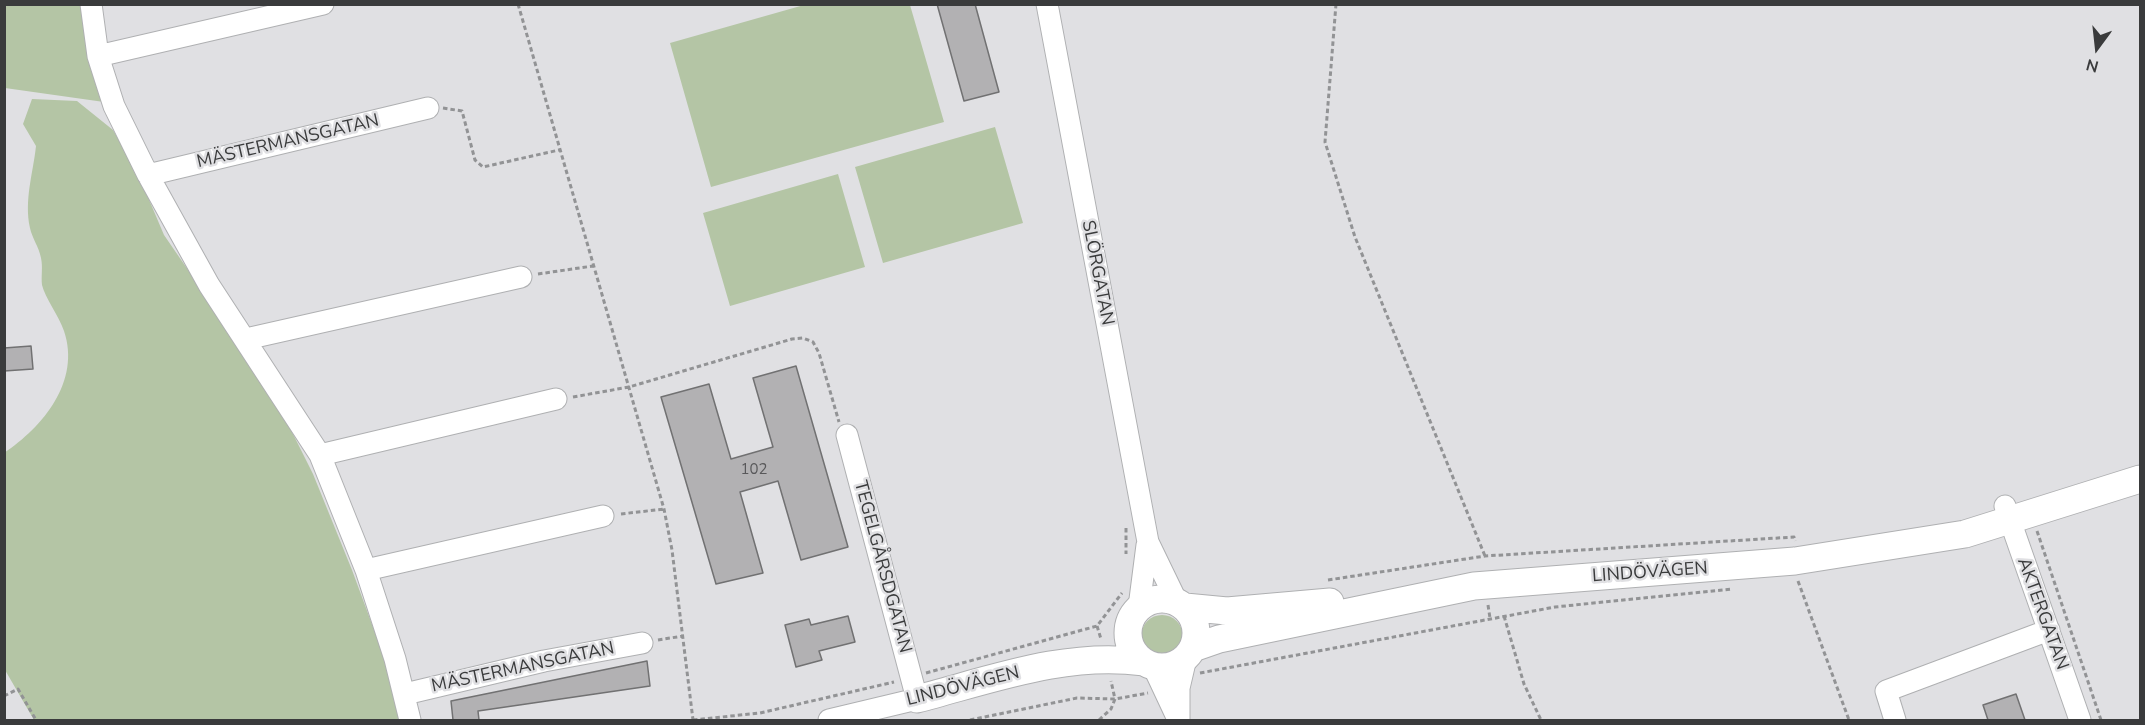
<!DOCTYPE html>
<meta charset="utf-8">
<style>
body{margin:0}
#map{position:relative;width:2145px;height:725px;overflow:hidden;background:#e0e0e3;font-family:"Nunito Sans",sans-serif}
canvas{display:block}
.frame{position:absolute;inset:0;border:6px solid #3a3b3c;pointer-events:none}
.north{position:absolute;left:2067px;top:18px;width:60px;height:60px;-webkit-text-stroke:4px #e0e0e3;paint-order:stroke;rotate:195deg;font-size:16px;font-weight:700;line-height:24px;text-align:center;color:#3a3b3c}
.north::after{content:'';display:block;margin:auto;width:21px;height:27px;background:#3a3b3c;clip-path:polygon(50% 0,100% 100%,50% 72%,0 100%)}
</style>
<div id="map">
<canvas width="2145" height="725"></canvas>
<div class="frame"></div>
<div class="north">N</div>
</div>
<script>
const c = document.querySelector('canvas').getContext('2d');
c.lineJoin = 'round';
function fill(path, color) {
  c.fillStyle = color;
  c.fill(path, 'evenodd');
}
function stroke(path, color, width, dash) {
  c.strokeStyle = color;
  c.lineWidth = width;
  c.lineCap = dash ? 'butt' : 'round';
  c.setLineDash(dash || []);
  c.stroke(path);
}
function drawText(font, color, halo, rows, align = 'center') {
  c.font = font + ' "Nunito Sans",sans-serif';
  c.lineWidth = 5;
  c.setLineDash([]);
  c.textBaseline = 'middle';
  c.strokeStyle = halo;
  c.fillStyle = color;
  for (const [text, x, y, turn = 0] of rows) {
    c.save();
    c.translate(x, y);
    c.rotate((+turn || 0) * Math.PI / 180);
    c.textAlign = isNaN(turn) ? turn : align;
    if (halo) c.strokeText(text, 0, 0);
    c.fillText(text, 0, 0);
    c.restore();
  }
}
fill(new Path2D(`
 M4 5H86L104 102 5 88Z
 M804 5H910L944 122 711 187 670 43Z
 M32 99 77 101 113 130 136 169 164 235 272 392 313 474 352 570 387 665 399 720H34L5 670 4 453C43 427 81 381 64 331 59 316 45 298 42 285 41 276 43 267 41 258 39 247 32 238 30 228 24 200 33 174 36 146L23 124Z
 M995 127 1023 223 883 263 855 167Z
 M838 174 865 267 730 306 703 213Z
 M1141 636a21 21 0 1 1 42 0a21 21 0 1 1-42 0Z`), '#b4c5a5');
const building = new Path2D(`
 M937 4H975L999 92 964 101Z
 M31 346 33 369 4 371V348Z
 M796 366 848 547 801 560 778 481 740 492 763 573 716 584 661 397 709 384 731 459 773 447 753 378Z
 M848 616 855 642 819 651 822 660 796 667 785 625 809 619 811 625Z
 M647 661 650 686 478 711 479 720H453L451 701Z
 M2016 694 2025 720H1988L1983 705Z`);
fill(building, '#b2b1b3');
stroke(building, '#717172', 1.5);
const minor = new Path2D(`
 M91 4 98 56 114 106 148 175 209 285 320 455 366 570 395 659 410 720
 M1047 4 1148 542 1177 602
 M98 56 323 4
 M148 175 428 108
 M246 339 521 277
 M320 455 556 399
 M2005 506 2080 720
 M366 570 603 516
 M1139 607 1147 545
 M1153 666 1176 715
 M405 694 544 661 642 643
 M829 720 917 699 847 435
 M1179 720V688L1186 658
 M1895 720 1886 691 2049 630`);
const major = new Path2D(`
 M1128 633a34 34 0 1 1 68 0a34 34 0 1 1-68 0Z
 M1185 607 1227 611 1330 602
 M1193 648 1219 639 1474 586 1795 561 1965 534 2140 479
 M917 699C990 680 1067 651 1143 662`);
stroke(minor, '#afb0b2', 23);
stroke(major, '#afb0b2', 29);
stroke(new Path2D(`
 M518 4 664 509 672 550 693 720
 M1336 4 1325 142 1355 237 1485 556
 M443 108 462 111 475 160 483 167 559 150
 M538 274 593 266
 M573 397 629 387 792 339 803 338 813 342 819 353 839 422
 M621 514 664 509
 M1126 528V554
 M2037 531 2101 720
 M1328 580 1485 556 1794 537 1795 541
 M1798 581 1849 720
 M1488 605 1490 618
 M1504 616 1524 684 1541 720
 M1097 626 1101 639
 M658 640 683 636
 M926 673 1097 626 1122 593
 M1200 673 1555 607 1732 589
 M4 696 18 689 36 720
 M693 720 760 713 894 682
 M970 720 1077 698 1115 699 1148 693
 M1099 720 1111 709 1115 699 1111 681`), '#929395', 3, [4.5, 3]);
stroke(minor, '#fff', 21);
stroke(major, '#fff', 27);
drawText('15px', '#58585a', null, [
 ["102",754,470]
]);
drawText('18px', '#3a3b3c', '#e0e0e3', [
 ["MÄSTERMANSGATAN",288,142,-13],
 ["SLÖRGATAN",1097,273,79],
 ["TEGELGÅRSDGATAN",882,567,75],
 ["LINDÖVÄGEN",1650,573,-4],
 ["AKTERGATAN",2042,614,70],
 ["MÄSTERMANSGATAN",523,668,-12],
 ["LINDÖVÄGEN",963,687,-14]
]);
</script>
